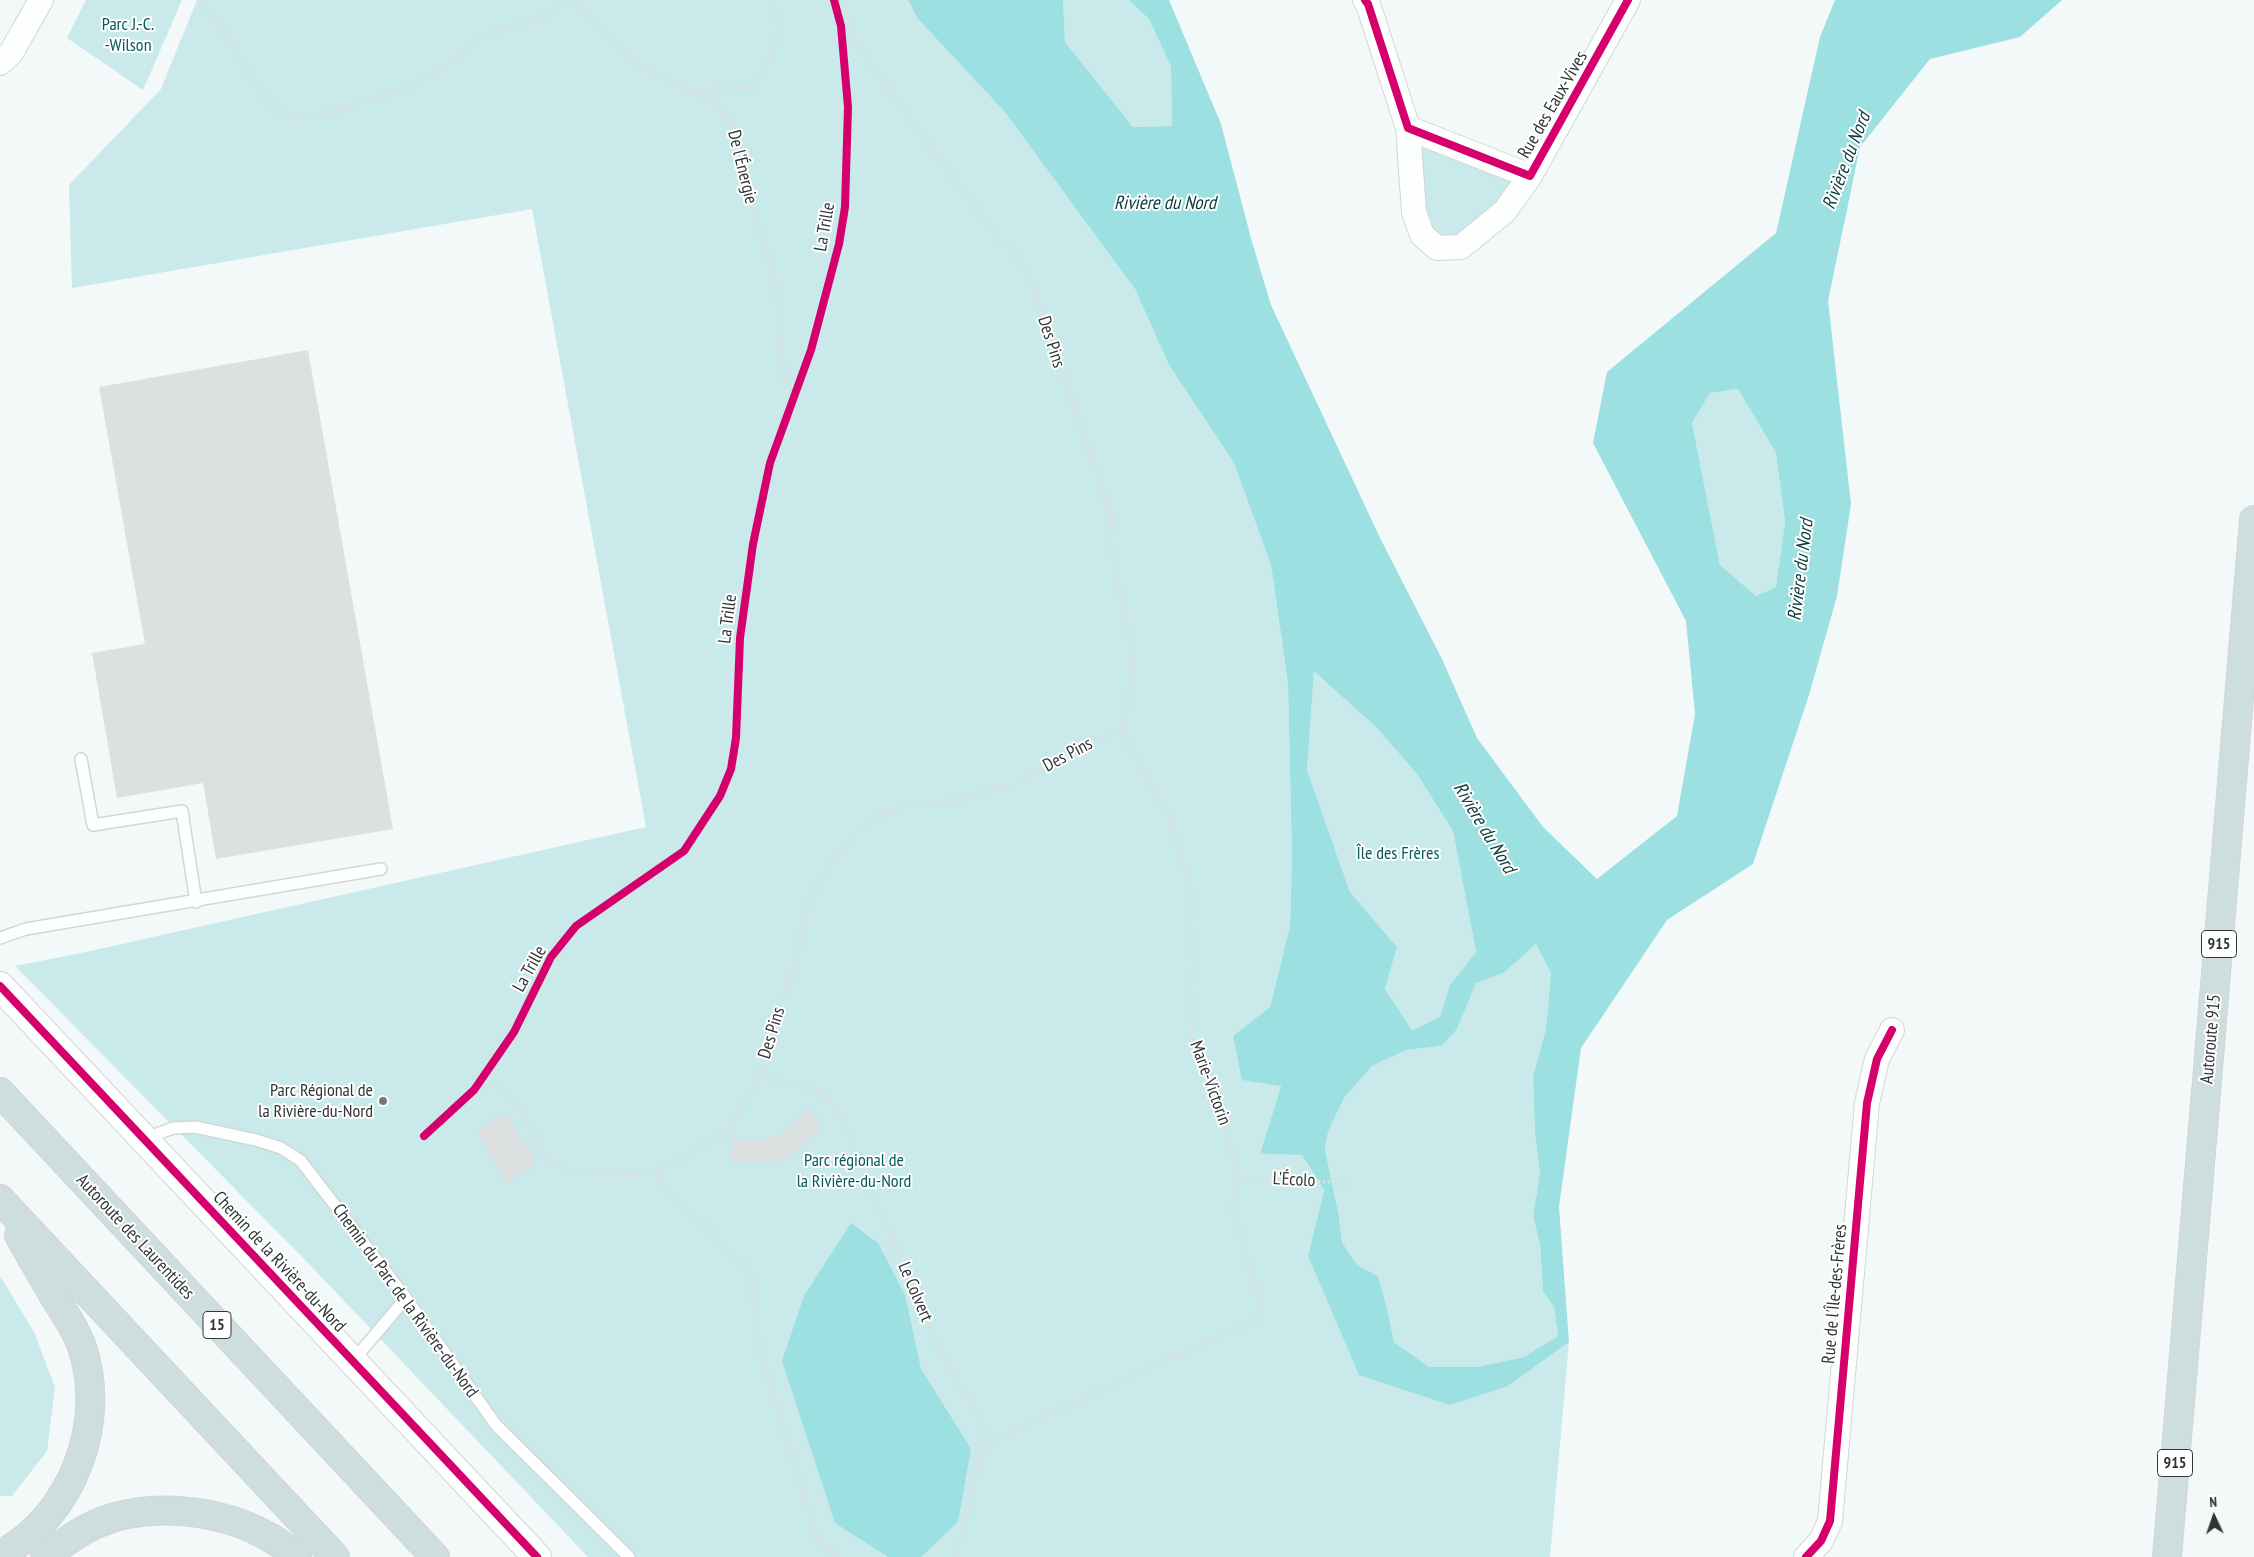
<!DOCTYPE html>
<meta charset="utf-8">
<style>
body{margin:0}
#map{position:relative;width:2254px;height:1557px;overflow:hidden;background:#f3f9f9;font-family:"PT Sans Narrow",sans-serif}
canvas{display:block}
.north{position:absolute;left:2189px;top:1492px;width:50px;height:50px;-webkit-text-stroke:4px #fff;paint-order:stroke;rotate:357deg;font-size:14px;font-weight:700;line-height:20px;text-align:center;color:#313536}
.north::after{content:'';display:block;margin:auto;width:18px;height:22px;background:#313536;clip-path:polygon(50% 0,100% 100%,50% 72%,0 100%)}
</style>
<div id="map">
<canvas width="2254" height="1557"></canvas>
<div class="north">N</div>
</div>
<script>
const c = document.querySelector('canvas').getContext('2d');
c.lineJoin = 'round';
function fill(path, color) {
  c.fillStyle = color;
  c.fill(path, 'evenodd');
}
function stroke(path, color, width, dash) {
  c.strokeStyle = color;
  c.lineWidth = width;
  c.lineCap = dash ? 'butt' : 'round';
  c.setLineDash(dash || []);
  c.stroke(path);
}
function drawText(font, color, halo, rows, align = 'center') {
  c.font = font + ' "PT Sans Narrow",sans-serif';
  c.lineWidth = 4;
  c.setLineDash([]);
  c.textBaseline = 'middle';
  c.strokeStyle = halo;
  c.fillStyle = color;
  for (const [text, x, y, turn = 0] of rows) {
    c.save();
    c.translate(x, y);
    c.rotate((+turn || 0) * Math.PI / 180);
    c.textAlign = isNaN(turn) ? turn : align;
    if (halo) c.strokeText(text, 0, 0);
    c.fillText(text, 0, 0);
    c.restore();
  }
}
fill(new Path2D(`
 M86 0H182L143 90 67 38Z
 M197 0H908L917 18 1004 111 1135 289 1169 365 1234 463 1271 565 1288 683 1292 857 1290 926 1270 1007 1234 1036 1281 1086 1260 1154 1302 1155 1324 1190 1308 1256 1359 1375 1508 1386 1569 1342 1550 1557H588L310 1265 15 966 86 952 646 827 532 209 72 288 69 185 161 89Z
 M1063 0H1129L1149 19 1171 67 1172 126 1133 127 1065 42Z
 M1408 128 1530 176 1461 247 1422 235Z
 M1738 389 1776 453 1785 522 1776 587 1756 596 1720 565 1692 423 1710 393Z
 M1314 670 1376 727 1417 774 1453 831 1476 952 1450 985 1440 1017 1412 1030 1385 989 1397 947 1350 892 1307 770Z
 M1536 944 1551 972 1546 1029 1533 1076 1535 1133 1540 1173 1533 1216 1540 1244 1543 1290 1554 1307 1558 1336 1524 1357 1477 1367H1429L1394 1342 1386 1304 1378 1276 1357 1265 1342 1242 1339 1216 1325 1150 1328 1132 1344 1098 1372 1066 1406 1050 1442 1046 1457 1029 1476 982 1505 972Z
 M0 1276 34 1332 55 1387 47 1451 12 1496H0Z`), '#c9e9ea');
fill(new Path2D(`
 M908 0H1063L1065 42 1133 127 1172 126 1171 67 1149 19 1129 0H1169L1221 124 1252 242 1271 305 1381 540 1442 659 1477 738 1543 827 1597 879 1677 816 1695 714 1686 621 1593 443 1607 372 1776 233 1820 37 1835 0H2062L2020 37 1930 59 1860 147 1828 301 1851 504 1837 596 1809 695 1753 864 1667 920 1581 1048 1559 1207 1569 1342 1508 1386 1450 1405 1359 1375 1308 1256 1324 1190 1302 1155 1260 1154 1281 1086 1242 1080 1233 1036 1270 1007 1290 926 1292 857 1288 683 1271 565 1234 463 1169 365 1135 289 1004 111 917 18ZM1738 389 1776 453 1785 522 1776 587 1756 596 1720 565 1692 423 1710 393ZM1314 671 1376 727 1417 774 1453 831 1476 952 1450 985 1440 1017 1412 1030 1385 989 1397 947 1350 892 1307 770ZM1536 944 1551 973 1546 1029 1533 1076 1535 1133 1540 1173 1533 1216 1540 1244 1543 1291 1554 1307 1558 1336 1524 1357 1477 1367H1429L1394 1342 1386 1304 1378 1276 1357 1265 1342 1242 1339 1216 1325 1150 1328 1132 1344 1098 1372 1066 1406 1050 1442 1046 1457 1029 1476 983 1505 972Z
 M851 1223 878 1243 905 1295 921 1369 971 1449 958 1522 921 1557H888L835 1523 782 1361 804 1296Z`), '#9ce0e2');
fill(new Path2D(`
 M308 350 393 829 216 859 203 783 117 798 92 653 145 644 99 387Z
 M807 1110 823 1126 787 1160 732 1162 731 1140 767 1139 783 1133Z
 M506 1113 536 1164 506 1182 477 1130Z`), '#dce0e1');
const lane = new Path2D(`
 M81 759 93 825 182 811 196 902
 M0 938 26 929 381 869
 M144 1139 173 1128 195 1127 256 1140 281 1148 301 1161 406 1298 496 1425 629 1557
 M352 1362 406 1298`);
const street = new Path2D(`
 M1365 0 1368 4 1408 128 1530 176 1628 0
 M0 63 11 53 41 0
 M1408 128 1414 212 1422 235 1437 248 1461 247 1505 211 1530 176
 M1806 1557 1821 1541 1830 1521 1867 1103 1877 1059 1892 1030`);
const secondary = new Path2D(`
 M0 986 537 1557`);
const highway = new Path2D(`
 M0 1092 435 1557
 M0 1199 335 1557
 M0 1555C72 1517 109 1422 81 1344 75 1329 66 1315 57 1301 44 1279 31 1257 19 1235
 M45 1557C61 1545 78 1532 96 1524 149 1501 220 1509 269 1537 279 1542 288 1550 297 1557
 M2167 1557 2254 520`);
stroke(lane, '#d2d6d6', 14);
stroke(street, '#d2d6d6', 26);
stroke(secondary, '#d2d6d6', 30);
stroke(highway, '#d2d4d4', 30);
stroke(new Path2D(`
 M200 0 218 22 261 93 278 111 300 118 333 112 411 86 447 66 482 38 499 29 543 18 570 0
 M577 0 609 39 634 61 713 103 735 126 751 205 776 283 780 344 790 407
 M691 91 756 87 779 29 772 0
 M760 1076 818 1090 838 1111 944 1360 982 1423 985 1443 956 1557
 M474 1090 492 1083 502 1087 517 1101 546 1159 576 1173 653 1174 728 1131 760 1076 765 1047 795 964 808 900 830 865 863 826 890 810 963 799 1012 784 1099 739 1123 733 1132 677 1131 648 1110 544 1112 516 1028 273 1015 255 990 227 856 46 842 0
 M653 1174 750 1270 759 1347 818 1543 839 1557
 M1238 1178 1349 1183
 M985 1443 1261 1318 1259 1296 1231 1208 1238 1178 1222 1106 1192 1043 1193 899 1169 816 1123 733`), '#dfe0e1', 3, [2.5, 2.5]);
stroke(lane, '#fdfefe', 11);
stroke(street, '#fdfefe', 24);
stroke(secondary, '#fdfefe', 28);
stroke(highway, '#cededf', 28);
stroke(new Path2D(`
 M1365 0 1368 4 1408 128 1530 176 1628 0
 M0 986 537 1557
 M424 1136 474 1090 514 1032 551 957 576 926 684 851 720 796 731 769 736 738 740 638 753 544 770 463 811 350 839 244 845 207 848 107 841 26 834 0
 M1806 1557 1821 1541 1830 1521 1867 1103 1877 1059 1892 1030`), '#d6006c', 8);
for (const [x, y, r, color] of [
 [383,1101,5,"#757a7a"]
]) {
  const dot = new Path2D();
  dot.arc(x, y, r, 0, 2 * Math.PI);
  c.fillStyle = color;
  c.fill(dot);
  stroke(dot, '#fff', 2);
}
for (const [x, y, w] of [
 [2219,944,35],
 [217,1325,28],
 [2175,1463,35]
]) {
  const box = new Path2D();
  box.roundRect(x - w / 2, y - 13.5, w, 27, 4);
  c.fillStyle = '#fff';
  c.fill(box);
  stroke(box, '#313536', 1);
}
drawText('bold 16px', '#313536', null, [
 ["915",2219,944],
 ["15",217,1325],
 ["915",2175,1463]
]);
drawText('18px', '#035b5d', '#fff', [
 ["Parc J.-C.",128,25],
 ["-Wilson",128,46],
 ["Île des Frères",1398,854],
 ["Parc régional de",854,1161],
 ["la Rivière-du-Nord",854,1182]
]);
drawText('18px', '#313536', '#fff', [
 ["Rue des Eaux-Vives",1553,105,-60],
 ["De l'Énergie",742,167,76],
 ["La Trille",825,227,-80],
 ["Des Pins",1051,342,72],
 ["La Trille",728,619,-83],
 ["Des Pins",1068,755,-28],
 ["La Trille",530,969,-61],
 ["Des Pins",772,1033,-73],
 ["Autoroute 915",2211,1039,-85],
 ["Marie-Victorin",1210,1083,70],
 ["L'Écolo",1294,1180,3],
 ["Autoroute des Laurentides",135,1237,47],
 ["Chemin de la Rivière-du-Nord",279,1262,47],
 ["Le Colvert",915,1292,67],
 ["Rue de l'Île-des-Frères",1835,1294,-85],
 ["Chemin du Parc de la Rivière-du-Nord",405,1301,54]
]);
drawText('18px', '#313536', '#fff', [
 ["Parc Régional de",373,1091],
 ["la Rivière-du-Nord",373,1112]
], 'right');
drawText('italic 19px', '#0d3b3c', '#fff', [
 ["Rivière du Nord",1847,161,-69],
 ["Rivière du Nord",1165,204],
 ["Rivière du Nord",1801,570,-83],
 ["Rivière du Nord",1484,828,59]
]);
</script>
